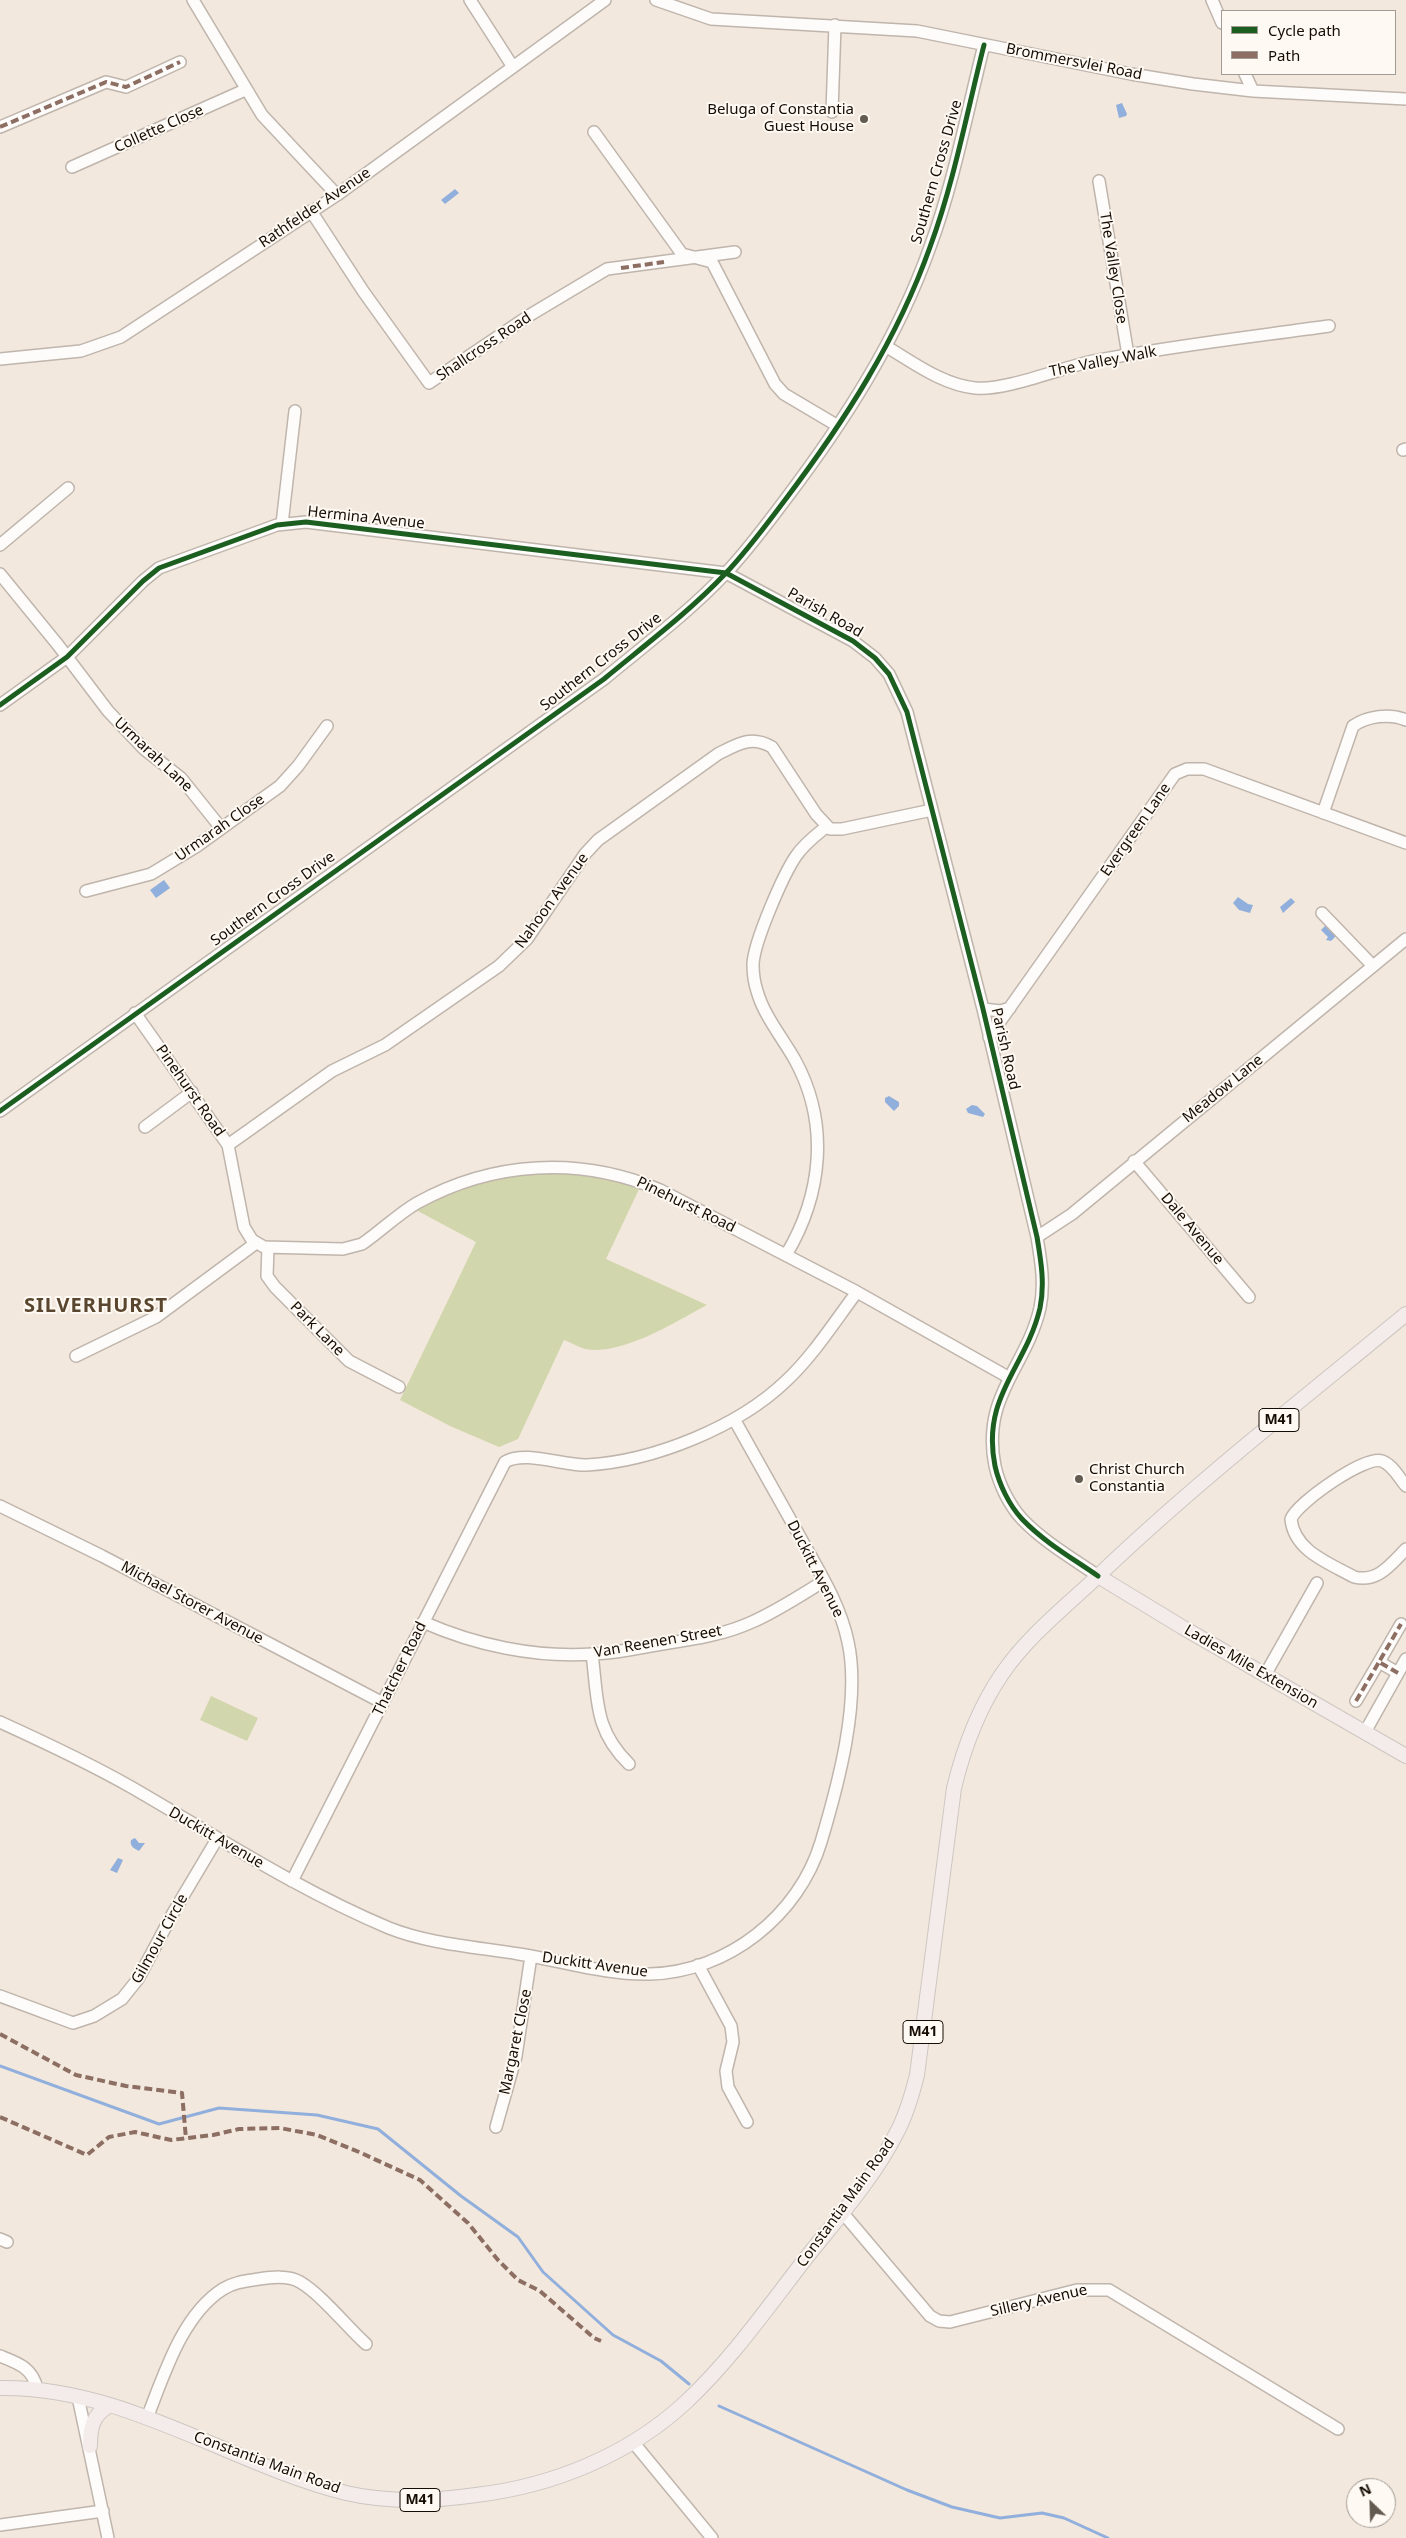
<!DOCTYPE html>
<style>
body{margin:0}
#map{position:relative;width:1406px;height:2538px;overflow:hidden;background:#f3e8dd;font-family:"Noto Sans",sans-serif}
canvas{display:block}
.legend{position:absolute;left:1221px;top:10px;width:175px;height:65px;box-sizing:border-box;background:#fef9f3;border:1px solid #a19b93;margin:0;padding:6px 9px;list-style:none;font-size:15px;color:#150d04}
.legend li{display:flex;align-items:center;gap:10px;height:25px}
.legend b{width:25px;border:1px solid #a19b93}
.north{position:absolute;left:1346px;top:2478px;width:50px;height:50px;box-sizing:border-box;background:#fef9f3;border:1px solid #a19b93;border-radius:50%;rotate:336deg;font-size:14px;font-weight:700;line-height:20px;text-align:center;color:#150d04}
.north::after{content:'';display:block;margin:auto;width:18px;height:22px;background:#635a50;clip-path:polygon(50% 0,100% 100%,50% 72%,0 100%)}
</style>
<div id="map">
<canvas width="1406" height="2538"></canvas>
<ul class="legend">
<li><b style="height:6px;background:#1b5e20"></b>Cycle path</li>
<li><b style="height:6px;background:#8d6e63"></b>Path</li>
</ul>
<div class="north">N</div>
</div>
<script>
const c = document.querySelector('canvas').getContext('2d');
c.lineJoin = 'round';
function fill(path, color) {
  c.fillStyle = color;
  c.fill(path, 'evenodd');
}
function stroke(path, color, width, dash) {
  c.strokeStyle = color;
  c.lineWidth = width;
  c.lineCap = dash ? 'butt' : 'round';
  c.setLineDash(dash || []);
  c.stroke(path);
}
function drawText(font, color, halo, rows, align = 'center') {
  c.font = font + ' "Noto Sans",sans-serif';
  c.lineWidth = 4;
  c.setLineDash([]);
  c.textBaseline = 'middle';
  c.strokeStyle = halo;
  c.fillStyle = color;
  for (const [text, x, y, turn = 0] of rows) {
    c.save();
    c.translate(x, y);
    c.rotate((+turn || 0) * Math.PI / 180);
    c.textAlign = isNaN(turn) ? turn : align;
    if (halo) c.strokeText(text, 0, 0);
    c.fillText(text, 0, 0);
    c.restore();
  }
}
fill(new Path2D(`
 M584 1172 641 1185 606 1259 707 1305C675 1322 622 1356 585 1349 578 1347 570 1342 564 1340L518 1439 499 1447 450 1426 400 1400 476 1242 414 1209 445 1193 509 1173Z
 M211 1696 258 1718 247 1741 200 1720Z`), '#d2d6ac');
fill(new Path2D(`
 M1122 103 1127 114 1126 116 1119 118 1116 105Z
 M455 189 459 193 445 204 441 200Z
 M164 880 170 888 156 898 150 890Z
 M1238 897 1248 904 1253 905 1250 913 1239 910 1233 903Z
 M1291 898 1295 902 1283 913 1280 907Z
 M1326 925 1336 936 1331 941 1326 940 1328 937 1321 930Z
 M889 1096 899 1102V1106L894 1111 885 1102V1098Z
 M972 1105 977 1106 985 1114 983 1117 968 1113 966 1109Z
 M135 1838 139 1843H145L139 1851C136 1849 129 1847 131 1840Z
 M118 1858 123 1860 117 1873 110 1870Z`), '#91afdc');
stroke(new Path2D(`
 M0 2066 159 2124 219 2108 317 2115 378 2129 461 2196 518 2237 543 2272 613 2335 661 2361 689 2384
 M719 2406 907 2490 952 2507 1000 2518 1042 2513 1064 2518 1108 2538`), '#91afdc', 3);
const minor = new Path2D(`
 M193 0 262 115 337 195
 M470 0 513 67
 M656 0 711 19 917 31 1131 74 1193 84 1253 91 1406 99
 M1212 0 1222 23
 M1245 74 1253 91
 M832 112 835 25
 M0 127 106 82 126 87 180 62
 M594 132 682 254 712 262 775 384 784 394 838 426
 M72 167 245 90
 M1099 181 1128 355
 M311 211 363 291 429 383 530 315 607 269 735 252
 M887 347C914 363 943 385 975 388 1006 391 1060 368 1093 361 1171 346 1250 337 1329 326
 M0 359 81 351 121 337 337 195 605 0
 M1403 450 1406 449
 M282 524 295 411
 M0 545 68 488
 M0 574 58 645 108 711 144 749 181 778 221 828
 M0 705 67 657 143 581 159 568 277 525 306 522 726 573 853 641 875 658 889 674 907 712 983 1009 1037 1237C1041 1261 1045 1284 1040 1308 1026 1368 981 1396 995 1466 999 1484 1009 1505 1022 1519 1044 1542 1072 1558 1098 1576
 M1323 813 1353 726C1367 716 1390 713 1406 720
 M86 891 151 874 197 846 280 786 298 766 327 726
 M1322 913 1373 966
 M983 1009 1001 1011 1010 1008
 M135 1013 228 1145 244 1227 252 1240 264 1247 343 1249 362 1244C381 1231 398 1214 417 1203 493 1161 580 1156 660 1190L857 1292 1008 1377
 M989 1037 1175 774 1187 769H1204L1406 843
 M0 1111 604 679C645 645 689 612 725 574 747 551 766 525 785 500 844 422 897 340 930 247 954 182 967 112 984 45
 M145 1127 192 1092
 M228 1145 332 1071 385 1045 499 966 527 939 585 854 598 840 718 754C738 744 751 735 772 747L816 814 830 829H842L932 810
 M1134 1161 1249 1297
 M1037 1237 1072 1214 1406 939
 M268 1247 267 1276 275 1287 349 1361 399 1387
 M786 1255C822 1195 830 1124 795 1060 782 1037 764 1016 757 991 754 982 753 973 753 964 754 942 783 875 796 856 804 844 816 835 826 827
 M76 1356 156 1317 256 1243
 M1406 1486C1399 1478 1393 1465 1382 1461 1365 1455 1297 1503 1291 1519 1294 1551 1329 1563 1354 1577 1378 1583 1391 1564 1406 1549
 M0 1506 102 1556 383 1703
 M423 1622C475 1645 535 1658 593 1654 618 1653 643 1647 668 1643 696 1639 726 1634 752 1622 777 1611 801 1595 824 1581
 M592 1654C598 1700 594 1730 629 1764
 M1398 1673 1379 1662 1401 1624
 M1265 1675 1317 1583
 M1356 1701 1379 1662
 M0 1722C44 1742 89 1763 131 1787 216 1836 298 1890 389 1928 429 1944 477 1947 519 1954 562 1961 606 1975 650 1974 728 1972 799 1915 821 1842 838 1785 861 1701 848 1642 840 1603 818 1570 799 1535 777 1496 756 1458 734 1419
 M1365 1732 1406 1659
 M292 1881 505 1462C525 1450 564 1466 587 1465 654 1461 738 1427 786 1381 813 1356 835 1321 857 1292
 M698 1965 731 2026 733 2042 726 2071 728 2087 747 2122
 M0 1996 73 2023 94 2016 122 1999 138 1979 173 1913 217 1839
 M496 2127 516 2056 531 1956
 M842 2212 930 2316 939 2321 950 2322 1077 2290H1109L1338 2429
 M0 2239 7 2242
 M0 2356C18 2363 33 2368 37 2389
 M78 2397 108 2538
 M147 2418C164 2375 182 2315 223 2289 234 2282 246 2281 259 2279 272 2277 289 2275 300 2282 322 2295 346 2326 366 2344
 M633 2442 712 2538
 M0 2525 103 2511`);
const major = new Path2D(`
 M1098 1576 1182 1627 1406 1756
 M0 2388C124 2386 230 2464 346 2493 389 2503 434 2501 476 2495 553 2486 629 2455 686 2402 731 2360 768 2307 806 2258 837 2219 873 2179 896 2134 906 2116 912 2095 917 2075L954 1788C964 1747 978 1709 1002 1674 1027 1637 1065 1607 1097 1577 1195 1483 1302 1400 1406 1314
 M90 2446C90 2429 92 2415 109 2406`);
stroke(minor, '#bfb5ac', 14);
stroke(major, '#ccc7c1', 16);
stroke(minor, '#fdfcfa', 11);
stroke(major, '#f4ebeb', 14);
stroke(new Path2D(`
 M0 127 106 82 126 87 180 62
 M621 268 664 262
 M1398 1673 1379 1662 1401 1624
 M1356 1701 1379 1662
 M0 2034 76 2075 126 2086 182 2093 186 2139
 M0 2117 87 2155 109 2137 135 2132 171 2140 213 2135 239 2129 280 2128 317 2135 359 2152 420 2180 468 2223 498 2260 518 2280 540 2291 594 2338 601 2341`), '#8d6e63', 4, [8, 4]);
stroke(new Path2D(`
 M0 705 67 657 143 581 159 568 277 525 306 522 726 573 853 641 875 658 889 674 907 712 983 1009 1037 1237C1041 1261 1045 1284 1040 1308 1026 1368 981 1396 995 1466 999 1484 1009 1505 1022 1519 1044 1542 1072 1558 1098 1576
 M0 1111 604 679C645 645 689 612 725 574 747 551 766 525 785 500 844 422 897 340 930 247 954 182 967 112 984 45`), '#1b5e20', 5);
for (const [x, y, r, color] of [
 [864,119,5,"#635a50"],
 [1079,1479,5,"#635a50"]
]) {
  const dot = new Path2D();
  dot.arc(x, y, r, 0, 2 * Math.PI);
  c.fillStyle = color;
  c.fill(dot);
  stroke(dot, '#fef9f3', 2);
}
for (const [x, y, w] of [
 [1279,1420,40],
 [923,2032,40],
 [420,2500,40]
]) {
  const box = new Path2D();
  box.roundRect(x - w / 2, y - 11.5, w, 23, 4);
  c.fillStyle = '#fef9f3';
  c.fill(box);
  stroke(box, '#150d04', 1);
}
drawText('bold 14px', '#150d04', null, [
 ["M41",1279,1420],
 ["M41",923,2032],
 ["M41",420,2500]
]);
drawText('15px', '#150d04', '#fef9f3', [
 ["Brommersvlei Road",1074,62,11],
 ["Collette Close",159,129,-24],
 ["Southern Cross Drive",937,172,-74],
 ["Rathfelder Avenue",315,208,-34],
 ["The Valley Close",1113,268,81],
 ["Shallcross Road",484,347,-34],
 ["The Valley Walk",1103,362,-11],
 ["Hermina Avenue",366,518,6],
 ["Parish Road",825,613,30],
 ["Southern Cross Drive",601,662,-38],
 ["Urmarah Lane",153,755,43],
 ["Urmarah Close",220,828,-35],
 ["Evergreen Lane",1136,830,-55],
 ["Southern Cross Drive",273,899,-36],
 ["Nahoon Avenue",552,901,-54],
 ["Parish Road",1005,1049,77],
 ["Meadow Lane",1223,1089,-39],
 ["Pinehurst Road",190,1091,55],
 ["Pinehurst Road",686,1205,26],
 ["Dale Avenue",1192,1229,50],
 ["Park Lane",317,1329,45],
 ["Duckitt Avenue",815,1569,63],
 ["Michael Storer Avenue",192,1603,28],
 ["Van Reenen Street",658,1642,-10],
 ["Ladies Mile Extension",1251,1667,30],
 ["Thatcher Road",400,1669,-64],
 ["Duckitt Avenue",216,1838,30],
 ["Gilmour Circle",160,1939,-61],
 ["Duckitt Avenue",595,1965,8],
 ["Margaret Close",516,2042,-78],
 ["Constantia Main Road",846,2203,-54],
 ["Sillery Avenue",1039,2301,-13],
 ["Constantia Main Road",267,2463,20]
]);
drawText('15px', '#150d04', '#fef9f3', [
 ["Beluga of Constantia",854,110],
 ["Guest House",854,127],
 ["Christ Church",1089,1470,"left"],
 ["Constantia",1089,1487,"left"]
], 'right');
c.letterSpacing = '1px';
drawText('bold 20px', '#5a462e', '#fef9f3', [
 ["SILVERHURST",96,1306]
]);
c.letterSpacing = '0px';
</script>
